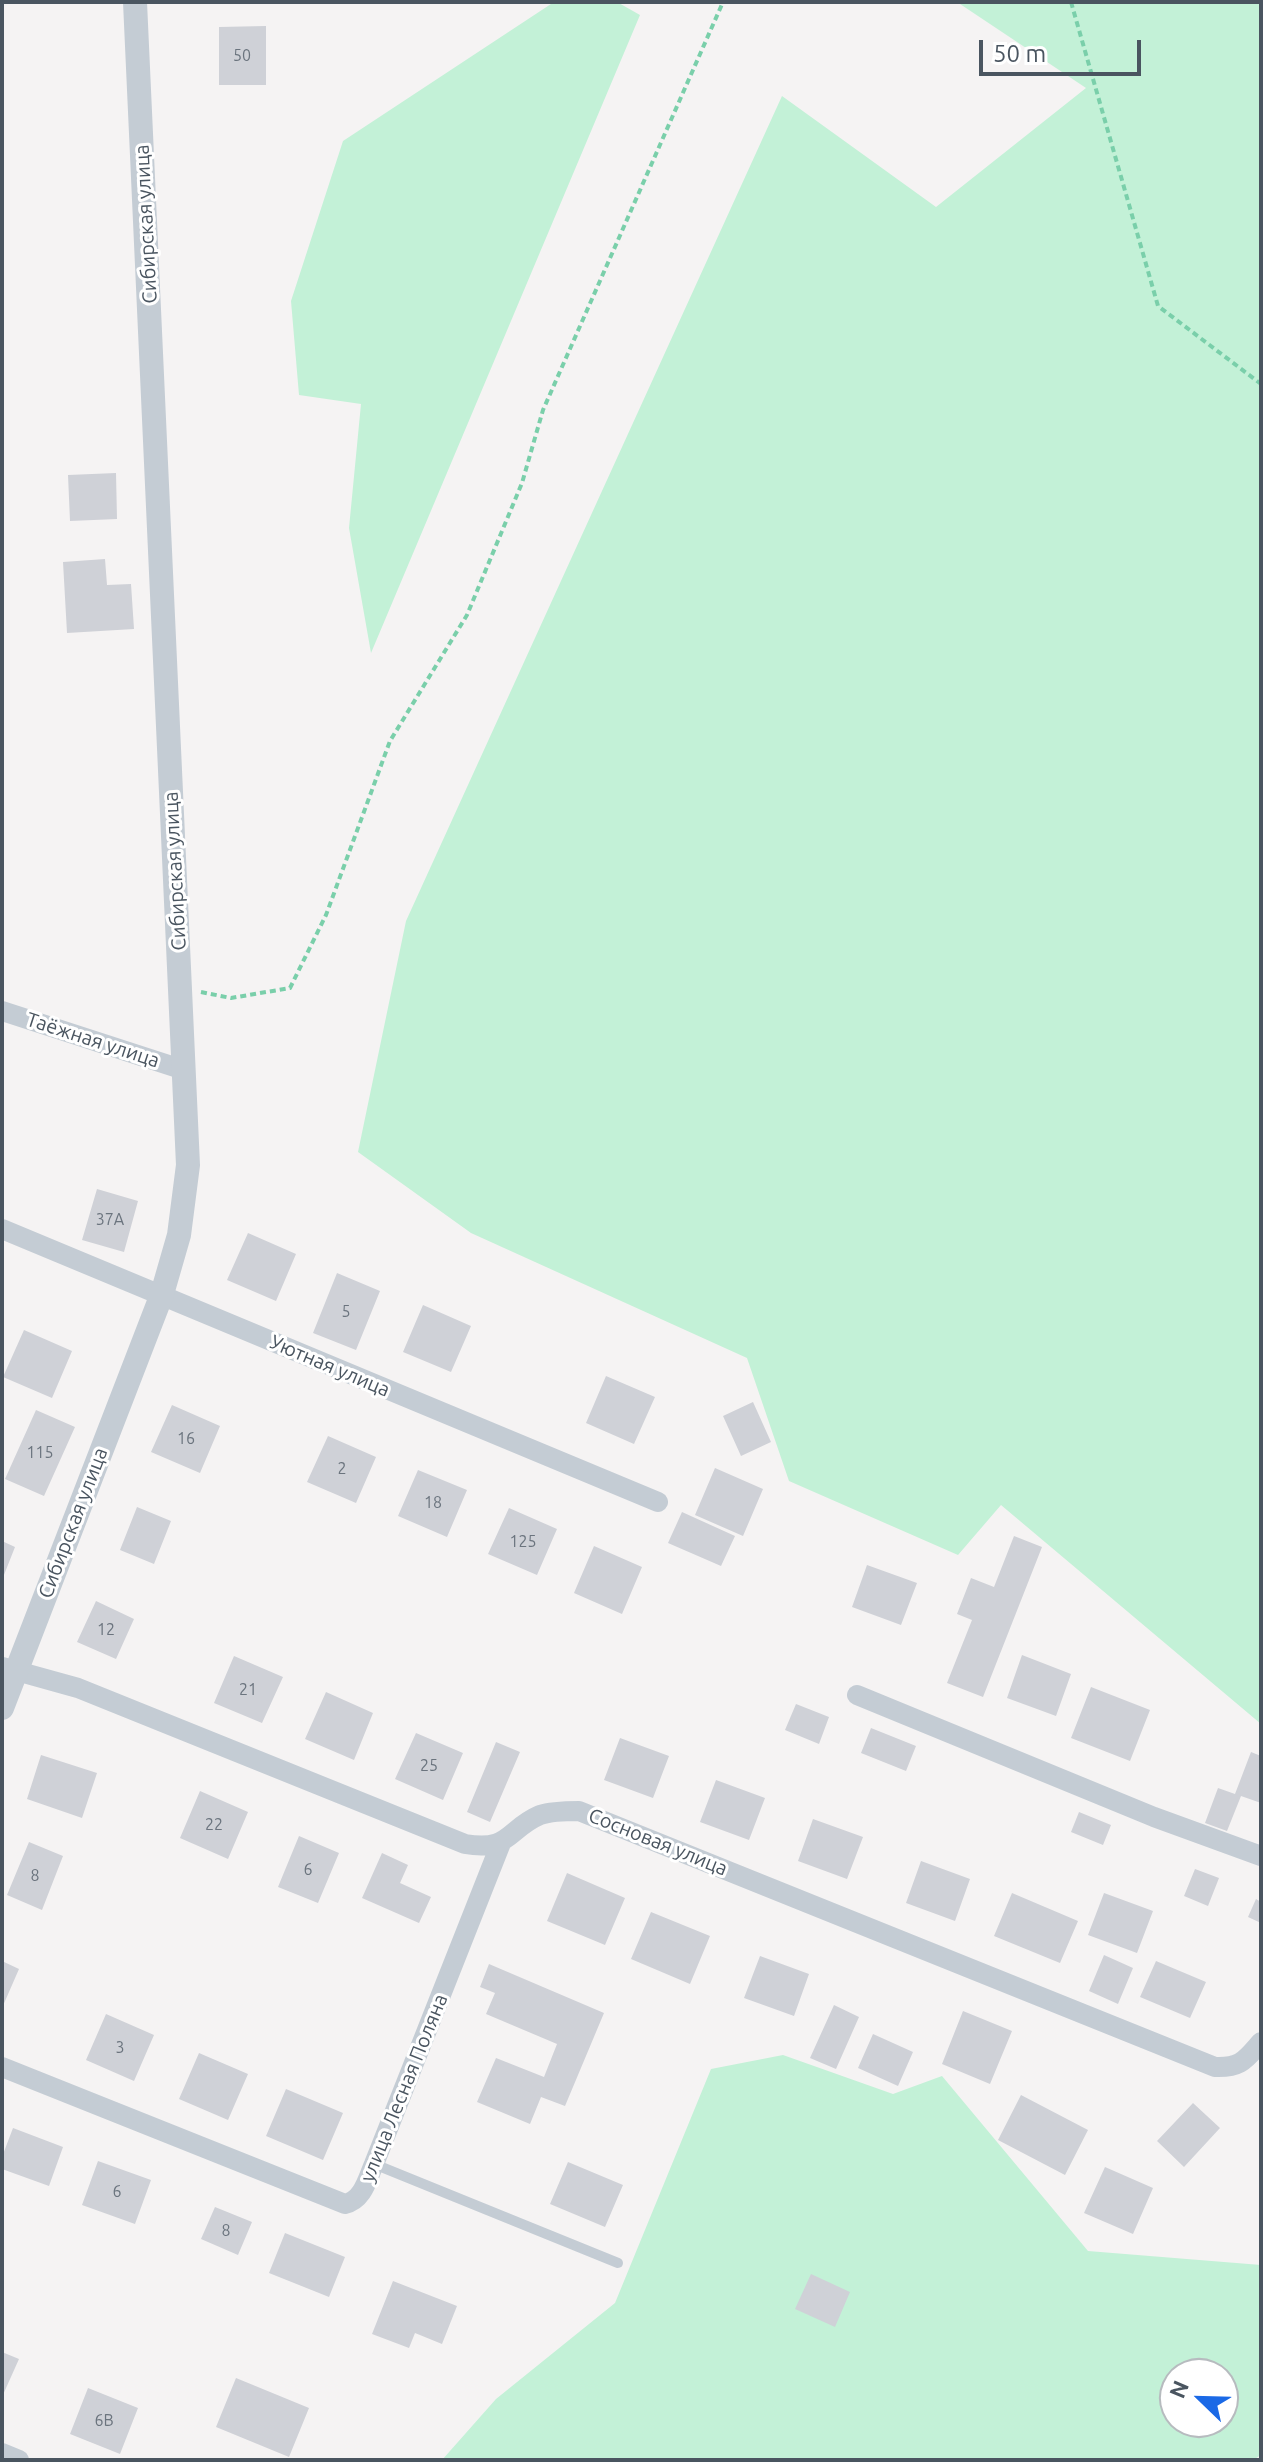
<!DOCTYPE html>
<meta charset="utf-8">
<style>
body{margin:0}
#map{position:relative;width:1263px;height:2462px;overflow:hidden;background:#f5f3f3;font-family:Ubuntu,sans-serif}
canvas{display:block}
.frame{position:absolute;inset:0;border:4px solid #4a5560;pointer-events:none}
.north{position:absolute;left:1159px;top:2358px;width:80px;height:80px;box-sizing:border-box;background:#fff;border:2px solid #b7bbbf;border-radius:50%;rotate:293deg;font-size:22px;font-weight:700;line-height:32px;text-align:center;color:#4a5560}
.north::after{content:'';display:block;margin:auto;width:28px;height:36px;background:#1b69e6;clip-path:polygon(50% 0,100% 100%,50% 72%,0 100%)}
.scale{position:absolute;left:979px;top:40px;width:162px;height:36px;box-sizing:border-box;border:4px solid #4a5560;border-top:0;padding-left:10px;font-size:24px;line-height:28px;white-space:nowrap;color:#4a5560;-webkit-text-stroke:6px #fff;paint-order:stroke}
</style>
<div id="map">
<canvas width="1263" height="2462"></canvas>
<div class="frame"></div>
<div class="north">N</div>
<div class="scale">50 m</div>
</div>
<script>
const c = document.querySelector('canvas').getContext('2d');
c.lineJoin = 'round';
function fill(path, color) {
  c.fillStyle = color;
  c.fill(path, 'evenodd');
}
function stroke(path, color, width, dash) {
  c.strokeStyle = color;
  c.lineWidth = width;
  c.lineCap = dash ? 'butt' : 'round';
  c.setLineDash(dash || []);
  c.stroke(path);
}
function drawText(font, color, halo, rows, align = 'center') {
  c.font = font + ' Ubuntu,sans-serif';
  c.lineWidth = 6;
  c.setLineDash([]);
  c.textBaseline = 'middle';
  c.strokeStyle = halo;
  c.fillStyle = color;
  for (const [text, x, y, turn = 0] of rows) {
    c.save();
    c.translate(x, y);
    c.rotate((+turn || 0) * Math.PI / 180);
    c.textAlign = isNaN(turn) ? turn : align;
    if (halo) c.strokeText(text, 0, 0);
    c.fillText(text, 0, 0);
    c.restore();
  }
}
fill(new Path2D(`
 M554 2H617L640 15 371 653 349 528 361 404 299 395 291 301 343 141Z
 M957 2H1261V1724L1001 1505 958 1555 789 1481 747 1358 471 1233 358 1152 406 921 782 96 936 207 1086 88Z
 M783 2055 893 2094 942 2076 1088 2251 1261 2265V2455L1253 2460H442L496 2399 615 2303 711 2069ZM1175 2374H1223V2422H1175Z`), '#c3f1d7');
fill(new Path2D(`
 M266 26V85H219V27Z
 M116 473 117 519 70 521 68 475Z
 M105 559 107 585 131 584 134 629 67 633 63 562Z
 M97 1189 138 1201 124 1252 82 1240Z
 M248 1233 296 1254 276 1301 227 1280Z
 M337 1273 380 1291 356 1350 313 1333Z
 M423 1305 471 1326 451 1372 403 1352Z
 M24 1330 72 1351 52 1398 3 1377Z
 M606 1376 655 1397 634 1444 586 1423Z
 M753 1402 771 1442 741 1456 723 1416Z
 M172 1405 220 1426 200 1473 151 1452Z
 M36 1410 75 1427 44 1496 5 1479Z
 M328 1436 376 1457 356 1503 307 1482Z
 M715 1468 763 1489 743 1536 695 1515Z
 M418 1470 467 1490 447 1537 398 1516Z
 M137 1507 171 1521 154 1564 120 1550Z
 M509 1508 557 1529 537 1575 488 1554Z
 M682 1512 735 1536 721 1566 668 1543Z
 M1014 1536 1042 1547 983 1697 947 1683 972 1620 957 1614 971 1578 994 1587Z
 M2 1541 15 1547 2 1580Z
 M594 1546 642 1567 622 1614 574 1593Z
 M867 1565 917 1583 901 1625 852 1607Z
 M96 1601 134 1619 116 1659 77 1642Z
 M1022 1655 1071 1674 1056 1716 1007 1698Z
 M234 1656 283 1677 262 1723 214 1703Z
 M1091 1687 1150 1710 1130 1761 1071 1738Z
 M326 1692 373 1713 354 1760 305 1739Z
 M796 1704 829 1717 819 1744 785 1730Z
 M871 1728 916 1746 906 1771 861 1753Z
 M416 1733 463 1753 443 1800 395 1779Z
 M620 1738 669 1756 653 1798 604 1780Z
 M496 1742 520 1752 490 1822 467 1812Z
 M1251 1752 1261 1756V1803L1241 1796 1227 1831 1205 1823 1218 1788 1235 1794Z
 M41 1755 97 1773 82 1818 27 1799Z
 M716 1780 765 1798 749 1840 700 1822Z
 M200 1791 248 1812 228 1859 180 1838Z
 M1079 1812 1111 1825 1103 1845 1071 1832Z
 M813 1819 863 1837 847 1879 798 1861Z
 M299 1836 339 1853 318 1903 278 1887Z
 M29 1842 63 1856 42 1910 7 1895Z
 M382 1853 408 1865 400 1883 431 1897 419 1923 362 1898Z
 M921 1861 970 1879 955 1921 906 1903Z
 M1195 1869 1219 1878 1208 1906 1184 1896Z
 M567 1873 625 1898 605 1945 547 1921Z
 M1012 1893 1078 1921 1060 1963 994 1936Z
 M1104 1893 1153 1911 1137 1953 1088 1935Z
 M1256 1899 1261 1902V1923L1248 1917Z
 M651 1912 710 1936 690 1984 631 1959Z
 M1104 1955 1133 1968 1118 2004 1089 1991Z
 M760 1956 809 1974 794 2016 744 1998Z
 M2 1961 19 1969 2 2008Z
 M1156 1961 1206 1982 1190 2018 1140 1997Z
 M489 1964 604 2013 565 2106 541 2097 530 2124 477 2102 496 2058 544 2077 557 2044 486 2014 495 1993 480 1987Z
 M834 2005 859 2017 836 2069 810 2058Z
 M963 2011 1012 2031 990 2084 942 2064Z
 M106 2014 154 2035 134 2081 86 2060Z
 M873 2034 913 2052 898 2086 858 2068Z
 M199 2053 248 2074 228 2120 179 2099Z
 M286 2089 343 2113 323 2160 266 2136Z
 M1021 2095 1088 2130 1065 2175 998 2140Z
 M1193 2103 1220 2128 1184 2167 1157 2141Z
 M13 2128 63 2147 49 2186 2 2169V2157Z
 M98 2161 151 2180 135 2224 82 2205Z
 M568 2162 623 2185 605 2227 550 2204Z
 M1105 2167 1153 2188 1133 2234 1084 2213Z
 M215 2207 252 2222 238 2255 201 2239Z
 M285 2233 345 2257 329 2297 269 2273Z
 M811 2274 850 2292 835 2327 795 2309Z
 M393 2281 457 2306 442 2344 415 2333 409 2348 372 2334Z
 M2 2352 19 2359 2 2397Z
 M236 2378 309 2408 289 2457 216 2427Z
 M88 2388 138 2408 120 2454 70 2434Z`), '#cfd1d7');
stroke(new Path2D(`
 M1071 2 1158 306 1261 384
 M201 992 231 998 290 988 326 915 390 741 467 615 522 483 543 410 723 2`), '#7acfaa', 4, [6, 4]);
stroke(new Path2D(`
 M374 2164 618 2263`), '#c4ccd4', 10);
stroke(new Path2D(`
 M2 1011 184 1070
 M2 1229 658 1502
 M2 1667 78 1688 465 1844C510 1852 507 1829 540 1815 552 1811 567 1811 579 1811L1215 2067C1241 2068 1245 2060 1261 2042
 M857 1695 1154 1817 1261 1856
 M2 2067 345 2204C363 2200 367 2180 374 2164L501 1843
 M2 2453 19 2460`), '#c4ccd4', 20);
stroke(new Path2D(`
 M2 1708 162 1294 179 1235 188 1165 135 2`), '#c4ccd4', 24);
drawText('16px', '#6b747e', null, [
 ["50",242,56],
 ["37А",110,1220],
 ["5",346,1312],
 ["16",186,1439],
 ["115",40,1453],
 ["2",342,1469],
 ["18",433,1503],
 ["125",523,1542],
 ["12",106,1630],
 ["21",248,1690],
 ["25",429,1766],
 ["22",214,1825],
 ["6",308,1870],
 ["8",35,1876],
 ["3",120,2048],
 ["6",117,2192],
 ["8",226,2231],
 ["6В",104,2421]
]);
drawText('20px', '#4a5560', '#fff', [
 ["Сибирская улица",146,224,-93],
 ["Сибирская улица",175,871,-93],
 ["Таёжная улица",93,1040,18],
 ["Уютная улица",330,1366,23],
 ["Сибирская улица",73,1523,-69],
 ["Сосновая улица",658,1842,22],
 ["улица Лесная Поляна",404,2088,-68]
]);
</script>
